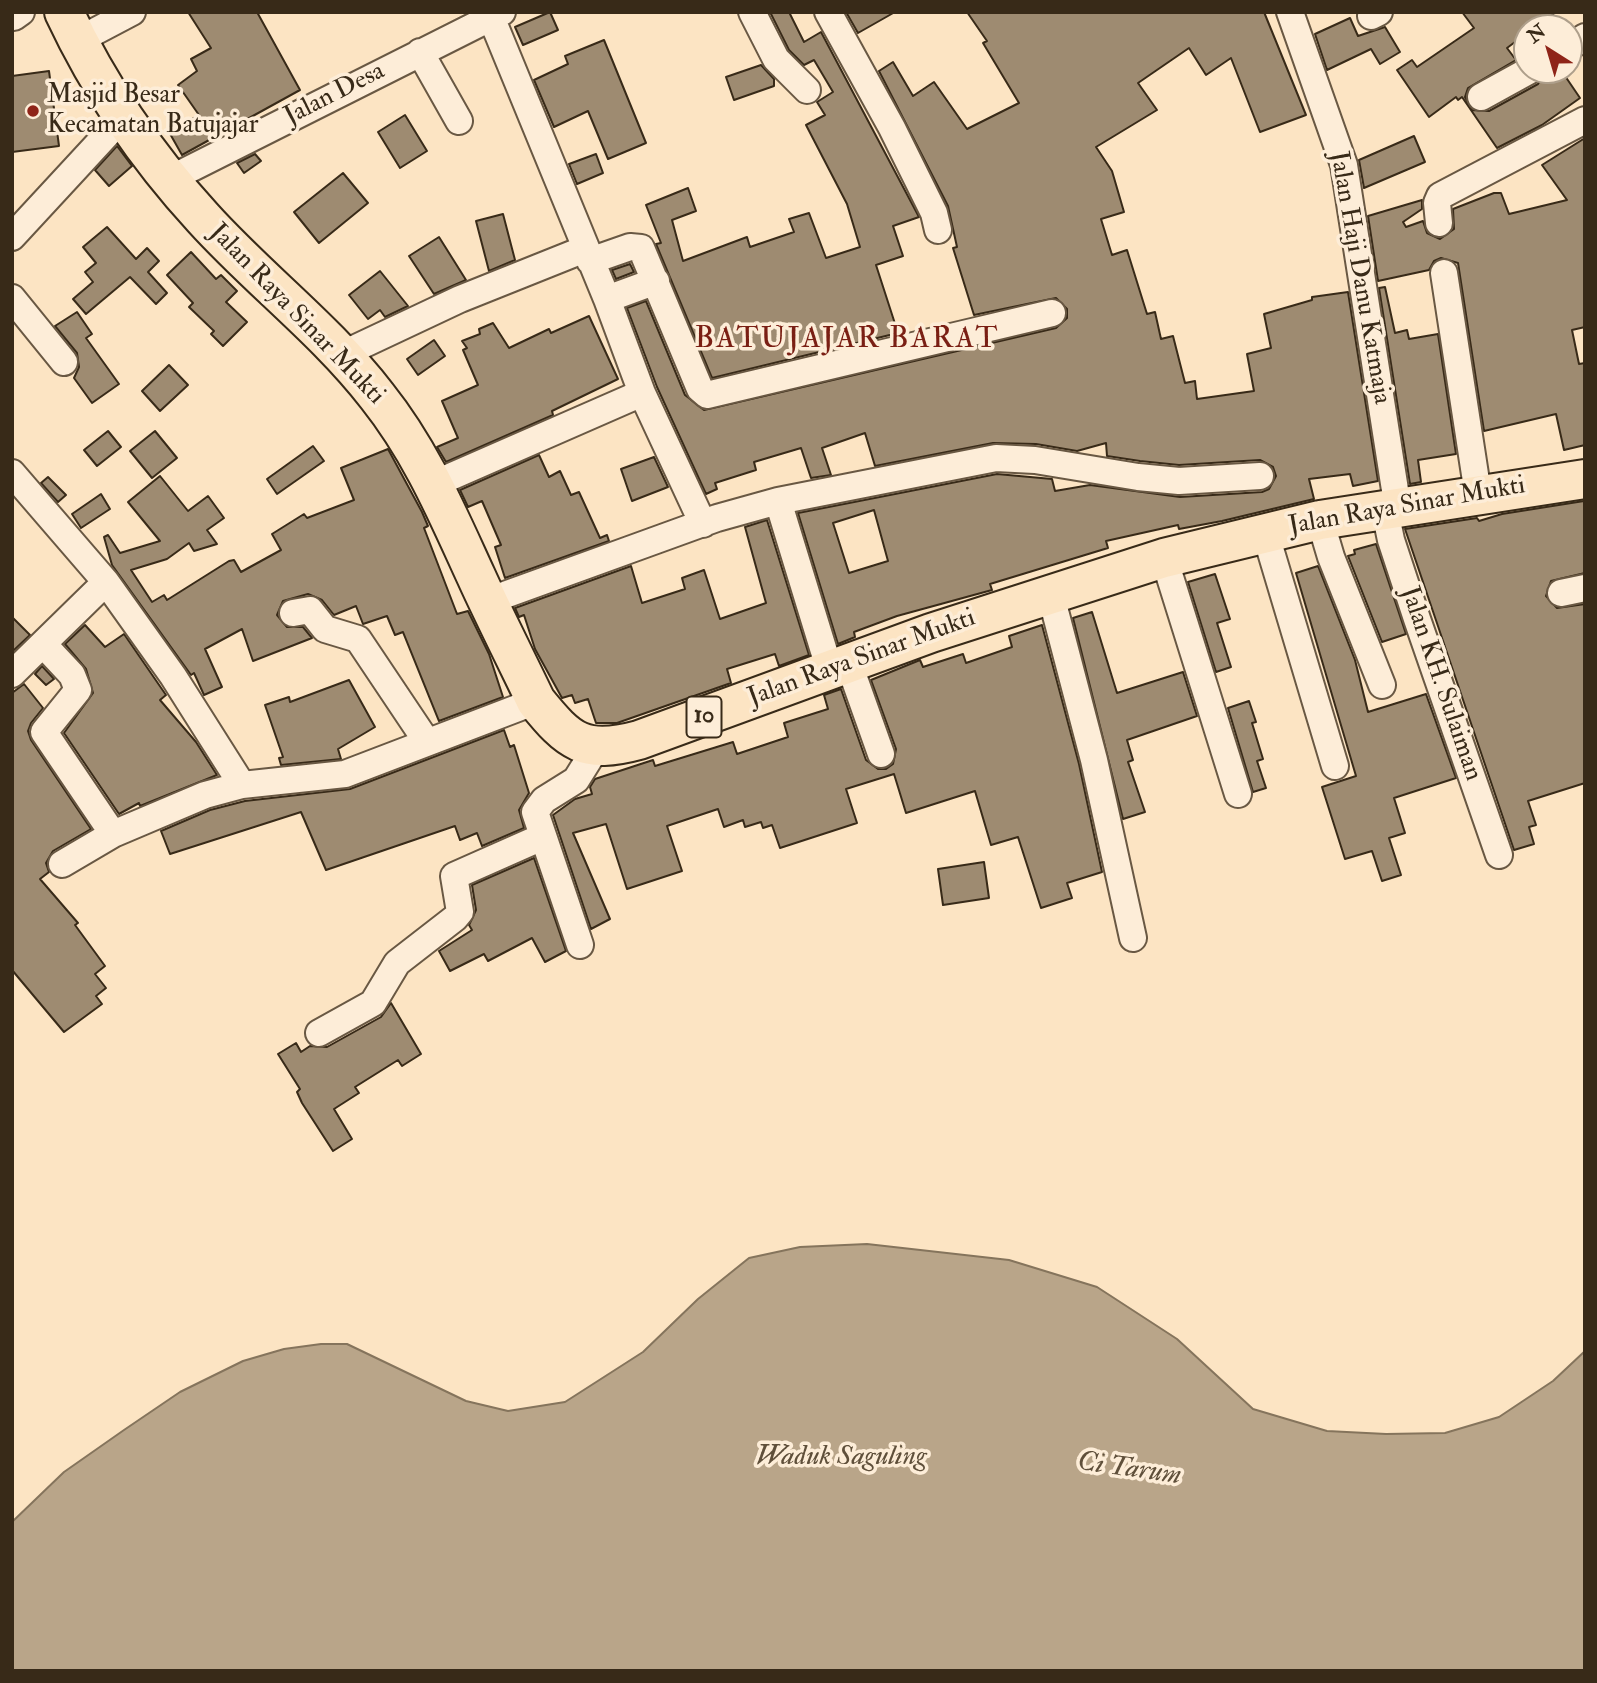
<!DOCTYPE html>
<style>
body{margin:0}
#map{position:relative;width:1597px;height:1683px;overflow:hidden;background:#fce4c3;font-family:"IM FELL Double Pica",serif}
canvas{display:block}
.frame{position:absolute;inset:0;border:14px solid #382a18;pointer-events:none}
.north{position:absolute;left:1513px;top:14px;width:70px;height:70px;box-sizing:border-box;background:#fdedd8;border:2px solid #ae9f8b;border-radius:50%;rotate:323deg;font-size:19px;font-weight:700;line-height:28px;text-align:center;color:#382a18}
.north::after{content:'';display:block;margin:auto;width:24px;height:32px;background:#8f2418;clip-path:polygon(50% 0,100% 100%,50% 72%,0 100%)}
</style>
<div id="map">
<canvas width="1597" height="1683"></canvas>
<div class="frame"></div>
<div class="north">N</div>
</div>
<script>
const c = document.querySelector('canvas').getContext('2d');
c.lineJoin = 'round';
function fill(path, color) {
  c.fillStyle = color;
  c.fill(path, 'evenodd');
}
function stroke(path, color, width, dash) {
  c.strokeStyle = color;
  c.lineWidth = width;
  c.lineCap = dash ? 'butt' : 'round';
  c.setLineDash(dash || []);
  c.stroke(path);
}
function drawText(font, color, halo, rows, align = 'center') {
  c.font = font + ' "IM FELL Double Pica",serif';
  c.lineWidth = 7;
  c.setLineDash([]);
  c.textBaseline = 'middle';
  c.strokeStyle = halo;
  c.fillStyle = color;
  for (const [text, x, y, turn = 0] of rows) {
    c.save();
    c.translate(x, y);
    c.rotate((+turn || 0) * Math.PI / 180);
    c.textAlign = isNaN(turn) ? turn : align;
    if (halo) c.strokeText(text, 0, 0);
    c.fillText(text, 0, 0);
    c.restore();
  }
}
const water = new Path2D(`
 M867 1244 1009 1260 1097 1287 1177 1339 1253 1409 1327 1431 1386 1434 1445 1433 1499 1417 1553 1381 1585 1351V1671H12V1522L64 1472 124 1430 180 1392 243 1361 284 1349 321 1344H347L466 1401 508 1411 565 1402 643 1352 698 1299 749 1258 800 1247Z`);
fill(water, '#b9a589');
stroke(water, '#85745c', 2);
const building = new Path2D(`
 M188 12H257L300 90 182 155 169 132 199 115 178 85 197 71 191 59 211 48Z
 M550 12 558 30 523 45 515 27Z
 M770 12H789L804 42 821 32 919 217 893 226 903 256 876 265 898 333 712 378 656 244 661 243 646 205 688 188 696 211 672 220 683 261 747 237 750 247 794 232 789 219 809 213 826 258 860 247 847 204 806 125 825 115 817 102 833 92 814 60 804 65 789 50Z
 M846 12H895L858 33Z
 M967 12H1264L1306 115 1260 132 1231 58 1206 75 1189 48 1138 83 1157 110 1096 147 1112 171 1124 212 1101 219 1112 255 1127 250 1147 314 1155 312 1161 339 1173 336 1185 383 1195 381 1197 399 1254 391 1247 354 1271 348 1264 314 1312 300V297L1348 292 1378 481 1353 486 1350 474 1309 479 1314 499 1222 521 1179 529 1178 525 1106 541 1108 548 990 584 992 590 897 616 854 632 855 637 838 644 798 513 997 474 1052 479 1055 491 1090 485 1180 497 1262 492 1269 489 1276 476 1273 467 1260 460 1179 465 1140 461 1107 456 1106 443 1077 451 1036 444 993 443 875 466 865 433 822 448 831 475 811 478 801 448 754 462 756 470 715 483 717 489 706 494 657 387 627 308 646 301 685 395 704 410 1056 328 1067 318V309L1056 298 974 315 953 248 957 247 948 206 879 71 893 62 913 96 934 82 967 129 1019 103 983 43 987 41ZM874 510 888 561 849 573 833 523Z
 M1462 12H1556L1534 28H1527V33L1507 48 1516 60 1468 88 1465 97 1472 110 1489 111 1538 84 1546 70H1561L1580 98 1542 125 1497 148 1462 97 1458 100 1456 97 1429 117 1397 70 1412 60 1417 67 1474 28Z
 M1350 18 1358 36 1385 27 1400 52 1380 64 1371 49 1327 70 1315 34Z
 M604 40 646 143 608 159 588 111 554 127 534 80 568 64 565 56Z
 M761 65 774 79V86L734 100 726 77Z
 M49 71 59 146 12 152V76Z
 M405 115 427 151 400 168 378 132Z
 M1414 136 1425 162 1364 188 1359 160Z
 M1585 138V327L1572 330 1579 364 1585 363V445L1564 450 1556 414 1484 431 1458 263 1441 258 1434 261 1429 270 1378 281 1368 216 1422 200V209L1403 222 1406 227 1423 221 1427 233 1440 239 1454 229 1453 209 1494 193H1501L1509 214 1567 200 1542 165Z
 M117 146 132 166 109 186 95 170Z
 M255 154 261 161 244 173 237 163Z
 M596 154 603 173 577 184 569 164Z
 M343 173 368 203 319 243 294 212Z
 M503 214 515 260 489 271 476 221Z
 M107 227 136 259 147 248 159 261 148 272 167 293 156 304 130 277 86 314 73 299 93 282 85 272 96 263 83 247Z
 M439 237 466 280 434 294 409 256Z
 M191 252 216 279 221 275 237 291 226 302 247 322 223 346 211 334 214 331 189 307 193 303 167 275Z
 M630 264 634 272 616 279 612 270Z
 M380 271 408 306 385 317 380 310 368 319 349 295Z
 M1385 287 1395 333 1407 330 1409 339 1438 334 1456 454 1418 460 1421 482 1410 484 1379 288Z
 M77 312 92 334 86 338 119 384 92 403 74 378 79 367 77 353 55 326Z
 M589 316 618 379 552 411 553 415 446 462 437 447 458 438 442 401 478 385 463 350 467 348 462 341 480 334 479 329 493 323 509 348 549 329 551 333Z
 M434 340 445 356 418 375 407 359Z
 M169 365 188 385 160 411 142 391Z
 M108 431 121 447 97 466 84 450Z
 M155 431 177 458 152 478 130 451Z
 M313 446 324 461 277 494 267 479Z
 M388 449 422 512 428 526 424 528 457 614 468 611 489 654 503 697 439 721 403 632 395 635 387 616 363 624 356 606 334 615 322 600 308 594 283 601 277 615 287 627H303L312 638 253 661 242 629 205 649 222 687 204 695 194 673 191 675 112 565 104 537 108 535 120 553 160 541 128 502 160 476 188 511 208 496 224 518 207 530 217 544 194 551 189 543 167 559 131 570 152 602 164 595 167 600 229 561 234 560 241 572 281 550 272 534 304 514 307 518 354 500 341 468Z
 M539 455 549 477 560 471 571 495 579 492 600 538 607 535 609 541 505 578 495 547 501 545 482 501 468 507 460 490Z
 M654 457 668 487 632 501 621 469Z
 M48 477 66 495 58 502 41 483Z
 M101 494 110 509 81 528 72 514Z
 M1584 501 1585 573 1551 581 1546 596 1557 608 1585 604V783L1528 801 1536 825 1529 827 1534 844 1514 850 1405 529 1477 518 1479 521 1502 514Z
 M767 520 809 655 779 666 775 654 727 669 731 683 617 723H596L588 699 575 703 572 695 562 698 535 649 524 615 519 617 515 608 631 566 642 603 685 589 682 578 704 570 720 619 766 603 745 527Z
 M1376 544 1406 634 1382 642 1348 556 1355 554 1354 550Z
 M1318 566 1355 660 1368 712 1426 694 1456 778 1394 798 1405 833 1389 838 1401 875 1382 881 1372 851 1345 859 1322 787 1356 776 1296 573Z
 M1215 574 1230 619 1217 623 1231 667 1216 672 1188 582Z
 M1092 612 1117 693 1183 672 1197 716 1127 740 1133 760 1128 762 1145 812 1123 819 1073 618Z
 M12 617 30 635 13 651 12 650Z
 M85 625 105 647 124 634 166 695 160 700 196 742 217 775 140 806 139 803 119 814 64 733 93 693 86 669 65 644Z
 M1042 625 1079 764 1102 872 1067 883 1072 898 1041 908 1018 837 991 845 975 791 906 813 894 774 846 789 857 823 780 848 772 825 763 828 761 822 745 827 743 820 724 827 718 809 667 826 682 871 627 889 606 824 573 833 610 919 591 929 553 815 575 799 592 794 590 787 595 779 653 760 655 766 733 742 737 754 788 737 784 723 828 709 824 695 841 689 866 760 878 769H886L893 764 896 749 871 680 920 660 923 667 963 654 966 663 1012 647 1009 636Z
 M42 666 54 679 46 685 35 674Z
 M349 680 375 727 338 749 341 759 281 765 279 758 283 757 265 705 289 697 290 702Z
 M24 684 43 708 31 723 28 731 31 740 91 829 53 851 46 863 49 872 40 879 78 923 75 925 105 966 95 974 106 988 96 996 102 1004 64 1032 12 970V693Z
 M1249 701 1256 722 1252 723 1263 759 1257 761 1266 788 1253 792 1228 708Z
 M504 730 510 747 514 745 529 793 519 810 524 828 482 846 477 833 460 840 455 826 326 870 301 812 170 854 161 831 210 810 245 801 350 789Z
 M534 858 566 951 545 962 532 938 488 961 484 954 450 971 439 951 472 930 469 925 476 910 472 885Z
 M984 862 989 898 943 905 938 869Z
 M391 1003 421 1054 402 1066 398 1060 355 1087 359 1093 334 1109 352 1139 333 1151 302 1103 297 1092 300 1089 278 1054 296 1043 301 1052 310 1046 327 1047 381 1017Z`);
fill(building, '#9e8b71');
stroke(building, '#382a18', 2);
const minor = new Path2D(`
 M489 12 607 299 642 393 703 524
 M752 12 776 59 807 90
 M828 12 892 128 934 213 938 230
 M1290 12 1344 165 1398 509
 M1371 16 1379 12
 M14 17 21 12
 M77 41 132 12
 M1569 47 1585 37
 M420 52 459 121
 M1481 97 1530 70
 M170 179 502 12
 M1439 223 1437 203 1440 196 1585 120
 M12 237 123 117
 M590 261 630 247 641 248 700 389 707 395 1052 313
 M1444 273 1478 494
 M12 298 64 362
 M607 299 656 281
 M341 355 460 299 585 249
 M12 473 106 582 173 676 242 785
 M434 484 642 393
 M778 501 830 671
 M1385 511 1391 540 1417 619 1499 855
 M1320 520 1331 557 1382 685
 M1265 532 1335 766
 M1164 558 1238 794
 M1050 592 1094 760 1133 938
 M1561 593 1585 588
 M488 601 717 518 778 501 996 458 1035 460 1138 477 1179 481 1260 476
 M293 613 310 610 325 629 358 639 427 742
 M43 644 72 675 78 690 44 732 113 834
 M849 664 881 754
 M12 674 106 582
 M62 864 113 834 205 795 242 785 345 774 536 701
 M580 945 535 812 544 800 576 780 596 748
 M319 1033 373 1003 397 963 455 918 460 912 454 876 542 837`);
const highway = new Path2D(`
 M64 12C99 87 147 157 203 218 258 279 326 330 377 396 421 451 447 513 476 576 495 618 516 659 536 701 569 742 584 755 639 740L931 633 1164 558 1320 520 1585 479`);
stroke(minor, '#695843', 30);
stroke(highway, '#382a18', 42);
stroke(minor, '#fdedd8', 26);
stroke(highway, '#fce4c3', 38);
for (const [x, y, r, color] of [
 [33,111,7,"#8f2418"]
]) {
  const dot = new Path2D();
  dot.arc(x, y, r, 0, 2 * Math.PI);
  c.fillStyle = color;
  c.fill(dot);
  stroke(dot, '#fdedd8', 2.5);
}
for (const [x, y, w] of [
 [704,717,35]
]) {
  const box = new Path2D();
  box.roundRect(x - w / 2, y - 20.5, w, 41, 5);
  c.fillStyle = '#fdedd8';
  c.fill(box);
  stroke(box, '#382a18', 2);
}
drawText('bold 24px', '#382a18', null, [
 ["10",704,717]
]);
drawText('26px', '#382a18', '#fdedd8', [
 ["Jalan Desa",335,95,-27],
 ["Jalan Haji Danu Katmaja",1359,278,80],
 ["Jalan Raya Sinar Mukti",296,315,46],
 ["Jalan Raya Sinar Mukti",1407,507,-10],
 ["Jalan Raya Sinar Mukti",862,659,-20],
 ["Jalan KH. Sulaiman",1440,684,71]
]);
drawText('26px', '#382a18', '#fdedd8', [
 ["Masjid Besar",47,96],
 ["Kecamatan Batujajar",47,126]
], 'left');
drawText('italic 28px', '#5f4f3a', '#fdedd8', [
 ["Waduk Saguling",841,1458],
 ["Ci Tarum",1129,1470,8]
]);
c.letterSpacing = '2px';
drawText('30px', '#7a1f14', '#fdedd8', [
 ["BATUJAJAR BARAT",847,341]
]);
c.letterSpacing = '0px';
</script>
